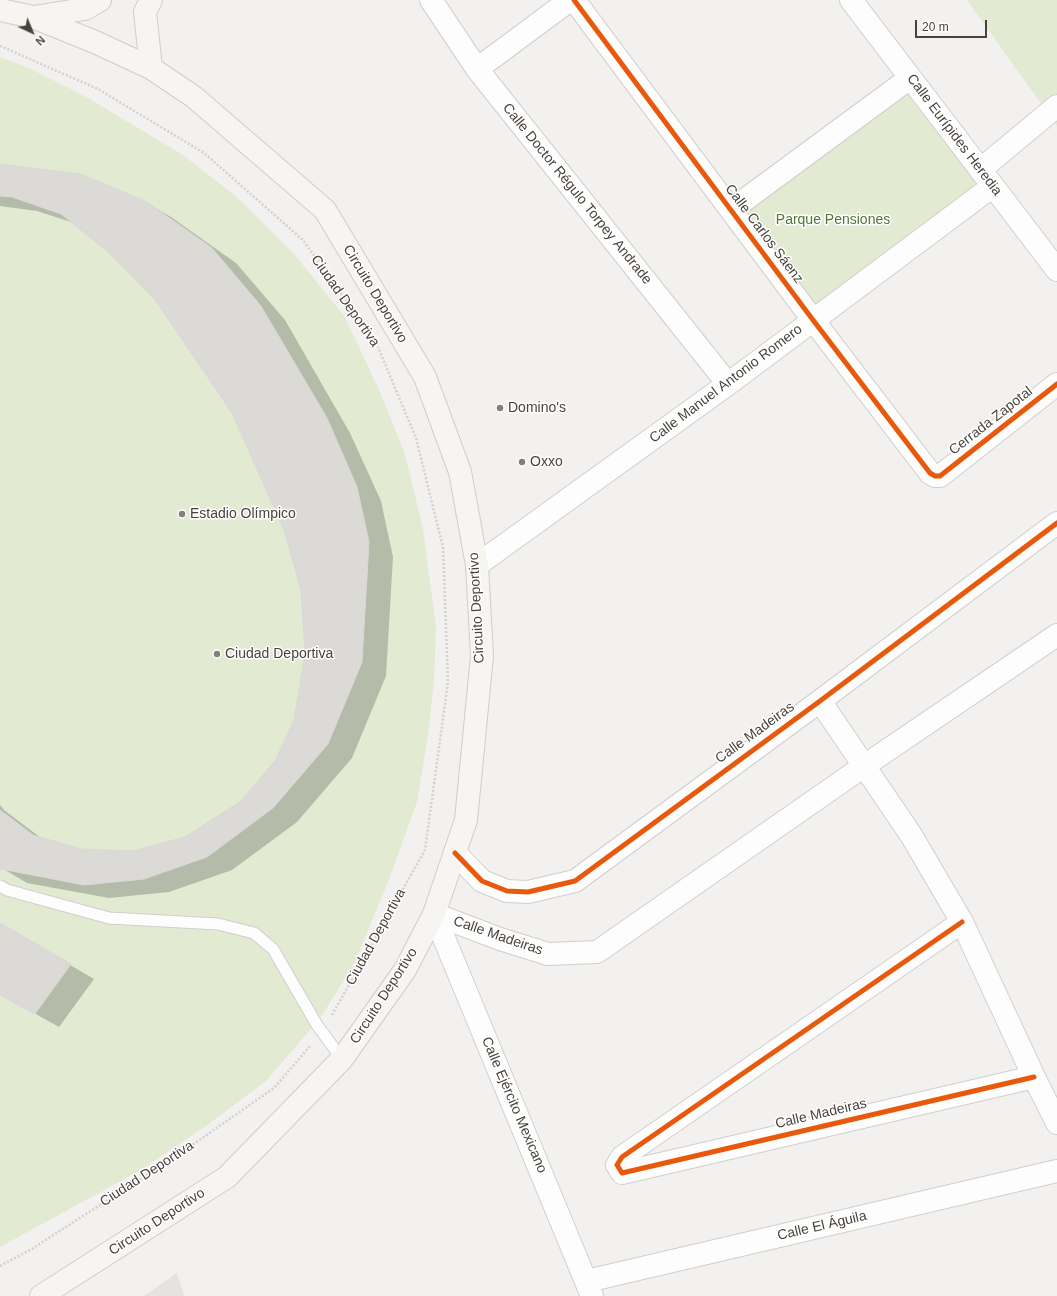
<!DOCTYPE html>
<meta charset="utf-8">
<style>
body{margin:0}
#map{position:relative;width:1057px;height:1296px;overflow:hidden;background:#f3f1ef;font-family:Helvetica,sans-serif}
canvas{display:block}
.north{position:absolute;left:12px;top:12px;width:40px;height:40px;-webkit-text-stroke:3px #fff;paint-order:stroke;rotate:136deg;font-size:11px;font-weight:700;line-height:16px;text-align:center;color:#49423b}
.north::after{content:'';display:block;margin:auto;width:14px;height:18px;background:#49423b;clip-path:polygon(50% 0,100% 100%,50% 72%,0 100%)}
.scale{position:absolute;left:915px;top:20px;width:72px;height:18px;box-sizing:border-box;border:2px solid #49423b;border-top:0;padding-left:5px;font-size:12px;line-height:14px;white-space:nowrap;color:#49423b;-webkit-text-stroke:3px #fff;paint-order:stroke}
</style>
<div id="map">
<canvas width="1057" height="1296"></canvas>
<div class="north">N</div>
<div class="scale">20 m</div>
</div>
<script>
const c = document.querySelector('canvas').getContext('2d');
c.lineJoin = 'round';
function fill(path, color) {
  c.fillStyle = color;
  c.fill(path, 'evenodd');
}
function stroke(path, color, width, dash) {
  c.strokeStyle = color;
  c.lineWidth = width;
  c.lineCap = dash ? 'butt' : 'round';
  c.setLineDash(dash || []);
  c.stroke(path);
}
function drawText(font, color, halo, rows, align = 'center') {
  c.font = font + ' Helvetica,sans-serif';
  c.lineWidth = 3;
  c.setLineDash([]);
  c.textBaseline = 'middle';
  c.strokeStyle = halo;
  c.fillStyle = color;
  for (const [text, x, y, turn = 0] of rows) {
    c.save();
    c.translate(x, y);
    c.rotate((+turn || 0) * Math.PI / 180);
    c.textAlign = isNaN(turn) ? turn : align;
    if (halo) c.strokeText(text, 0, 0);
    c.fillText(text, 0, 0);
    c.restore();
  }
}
fill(new Path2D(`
 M967 0H1057V126Z
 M0 57 29 68 83 95 183 155 237 197 294 254 345 317 380 392 405 454 423 529 436 627 434 681 428 735 417 802 390 877 355 962 321 1017 266 1081 206 1126 139 1171 0 1247Z
 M910 78 993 186 813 320 731 210Z`), '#e2ead2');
fill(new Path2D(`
 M177 1273 184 1296H144Z`), '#e5e2e0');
fill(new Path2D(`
 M0 165 147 203 171 217 236 263 285 320 350 433 381 501 393 557 386 676 352 758 297 822 232 870 169 892 109 898 27 883 0 867V805L4 810 41 838 81 850 134 852 185 838 242 801 275 761 295 720 306 654 302 590 285 530 233 413 157 300 108 250 74 223 37 211 0 206Z
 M0 924 94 979 59 1027 0 994Z`), '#0003');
const building = new Path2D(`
 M0 164 81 174 147 202 212 248 261 306 327 418 357 487 369 542 362 662 328 744 273 808 207 857 144 879 84 885 1 869H0V810L33 835 81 849 133 851 185 837 241 801 275 761 294 720 305 654 301 590 284 530 232 413 156 301 107 251 61 214 12 197 0 196Z
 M0 923 71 964 35 1014 0 995Z`);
fill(building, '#dcdad7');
stroke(building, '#dbd8d5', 1);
const lane = new Path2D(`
 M0 886 7 890 109 918 218 924 254 933 273 949 317 1025 342 1059`);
const street = new Path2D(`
 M431 0 477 69 728 384
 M574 0 813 320 930 473 935 476H940L1057 384
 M851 0 1057 270
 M477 69 570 0
 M980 170 1057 106
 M731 210 910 78
 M477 565 728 384 993 186
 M820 701 911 835 962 922 1034 1077 1057 1123
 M455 853 482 881 507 891 528 892 575 881 820 701 1057 523
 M434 914 500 939 548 954 597 952 864 766 1057 635
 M434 914 592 1296
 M962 922 622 1157 617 1165 622 1173 1034 1077
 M587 1281 1057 1171`);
const secondary = new Path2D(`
 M0 10 33 17 95 42 151 68 194 97 325 210 425 377 460 472 477 565 482 656 466 820 434 914 405 970 342 1059 227 1177 41 1296
 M34 17 85 9 100 0
 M151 68 145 12 151 0`);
stroke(lane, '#d1cfcc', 13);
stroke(street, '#d1cfcc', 24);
stroke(secondary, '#d1cdc7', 24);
stroke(new Path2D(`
 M0 46 98 89 204 153 303 240 371 336
 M332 1015 425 850 448 682 443 547 416 438 378 347
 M0 1266 30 1250 175 1157 274 1088 311 1045`), '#d2d1cd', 2.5, [2, 2]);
stroke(lane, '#fdfdfd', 11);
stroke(street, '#fdfdfd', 22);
stroke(secondary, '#f7f5f2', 22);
stroke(new Path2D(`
 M574 0 813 320 930 473 935 476H940L1057 384
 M455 853 482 881 507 891 528 892 575 881 820 701 1057 523
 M962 922 622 1157 617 1165 622 1173 1034 1077`), '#e8590c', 5);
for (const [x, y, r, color] of [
 [500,408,4,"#847f7a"],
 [522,462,4,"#847f7a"],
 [182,514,4,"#847f7a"],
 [217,654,4,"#847f7a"]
]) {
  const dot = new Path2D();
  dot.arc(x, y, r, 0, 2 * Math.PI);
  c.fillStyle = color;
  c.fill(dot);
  stroke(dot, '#fff', 1.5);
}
drawText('14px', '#49423b', '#fff', [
 ["Calle Eurípides Heredia",954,135,53],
 ["Calle Doctor Régulo Torpey Andrade",577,194,51],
 ["Calle Carlos Sáenz",764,234,53],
 ["Circuito Deportivo",375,294,59],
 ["Ciudad Deportiva",345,301,55],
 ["Calle Manuel Antonio Romero",726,384,-37],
 ["Cerrada Zapotal",991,421,-38],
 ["Circuito Deportivo",477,608,-93],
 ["Calle Madeiras",755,733,-36],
 ["Calle Madeiras",498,936,19],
 ["Ciudad Deportiva",376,937,-61],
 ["Circuito Deportivo",384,996,-57],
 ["Calle Ejército Mexicano",514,1105,67],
 ["Calle Madeiras",821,1114,-13],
 ["Ciudad Deportiva",147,1174,-33],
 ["Circuito Deportivo",157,1222,-33],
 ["Calle El Águila",822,1226,-13]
]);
drawText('14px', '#527534', '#fff', [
 ["Parque Pensiones",833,220]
]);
drawText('14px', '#49423b', '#fff', [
 ["Domino's",508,408],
 ["Oxxo",530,462],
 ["Estadio Olímpico",190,514],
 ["Ciudad Deportiva",225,654]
], 'left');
</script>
